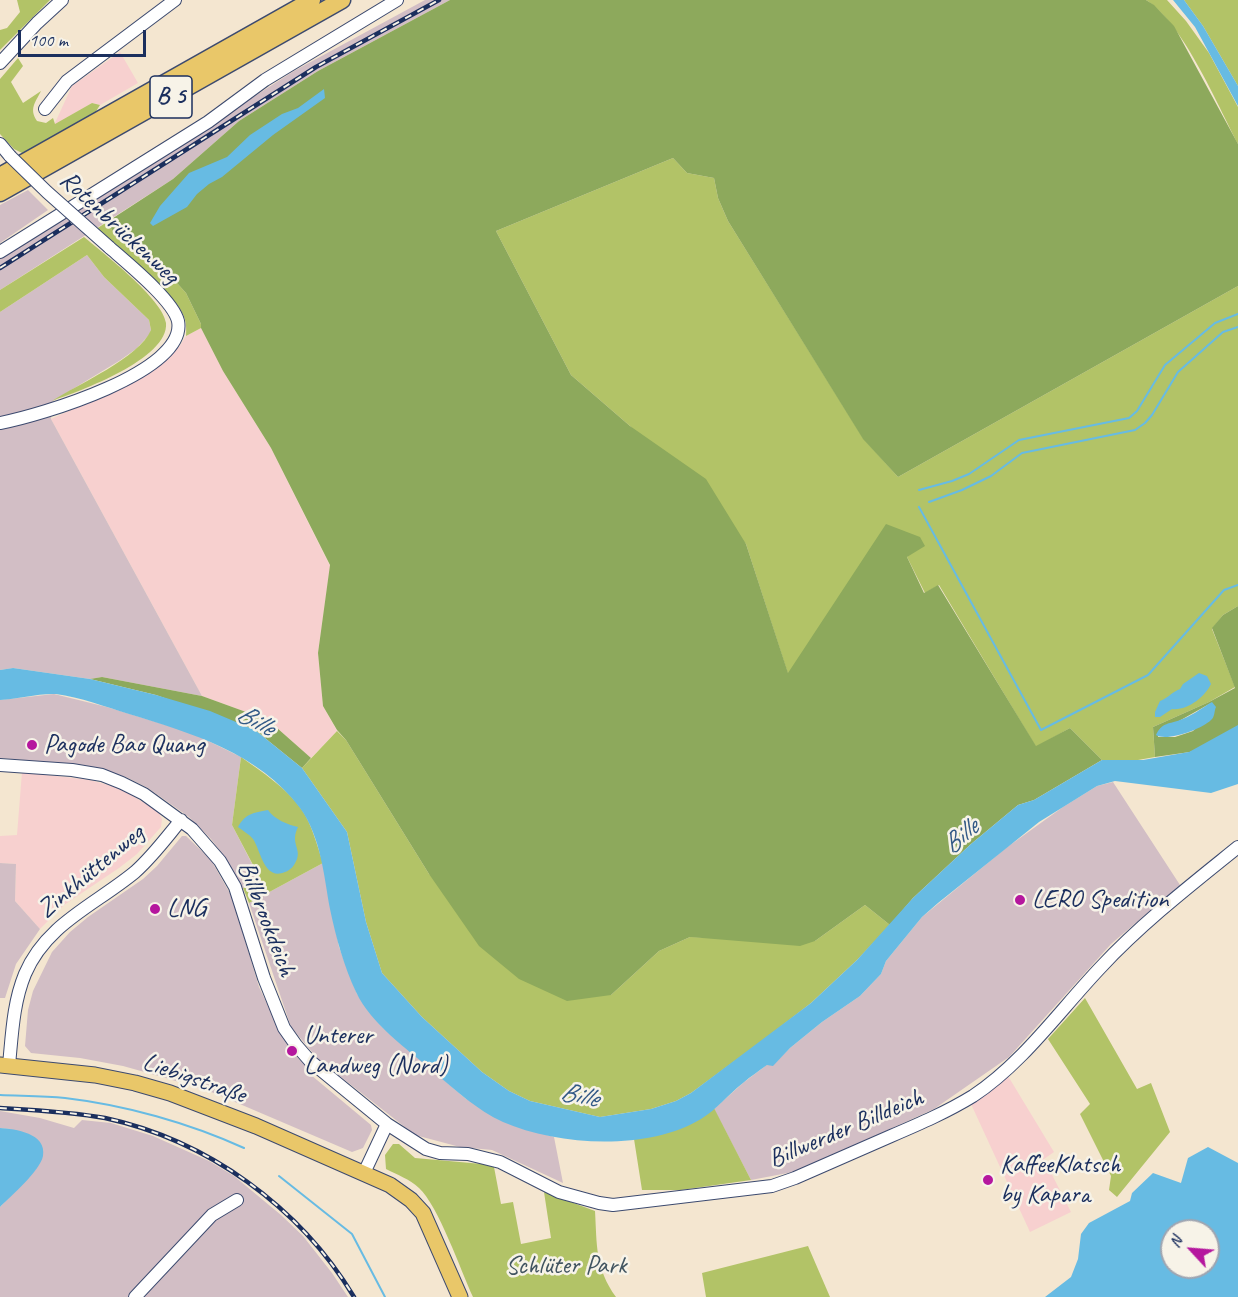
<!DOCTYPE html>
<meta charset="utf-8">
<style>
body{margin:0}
#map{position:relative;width:1238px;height:1297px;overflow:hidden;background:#f4e6d0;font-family:Caveat,sans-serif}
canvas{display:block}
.north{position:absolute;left:1160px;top:1219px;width:60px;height:60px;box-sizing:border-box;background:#f7f3e8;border:2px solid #9fa5b1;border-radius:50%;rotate:296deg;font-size:16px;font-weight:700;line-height:24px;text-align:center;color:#1b2f5e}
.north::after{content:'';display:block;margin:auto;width:21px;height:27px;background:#b5179e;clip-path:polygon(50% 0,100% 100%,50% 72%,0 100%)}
.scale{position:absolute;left:18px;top:30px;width:128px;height:27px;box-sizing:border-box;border:3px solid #1b2f5e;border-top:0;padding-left:8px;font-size:18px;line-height:21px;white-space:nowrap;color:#1b2f5e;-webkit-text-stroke:4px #f7f3e8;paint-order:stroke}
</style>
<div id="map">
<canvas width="1238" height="1297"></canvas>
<div class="north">N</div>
<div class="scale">100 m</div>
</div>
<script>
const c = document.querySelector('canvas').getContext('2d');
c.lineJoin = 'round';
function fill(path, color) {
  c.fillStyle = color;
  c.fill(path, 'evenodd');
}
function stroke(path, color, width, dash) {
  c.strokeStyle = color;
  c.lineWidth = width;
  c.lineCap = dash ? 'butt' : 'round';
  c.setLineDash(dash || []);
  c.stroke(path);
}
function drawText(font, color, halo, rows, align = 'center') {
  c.font = font + ' Caveat,sans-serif';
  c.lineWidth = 5;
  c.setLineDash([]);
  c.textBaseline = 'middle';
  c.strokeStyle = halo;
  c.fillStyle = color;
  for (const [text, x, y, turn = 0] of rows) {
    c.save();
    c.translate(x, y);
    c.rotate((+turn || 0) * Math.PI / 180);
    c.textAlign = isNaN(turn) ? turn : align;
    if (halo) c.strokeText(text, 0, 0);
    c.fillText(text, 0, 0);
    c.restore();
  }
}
fill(new Path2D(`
 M120 52 138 83 100 105 92 103 54 125 72 86Z
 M201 328 223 371 271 448 330 566 318 653 323 706 337 731 311 758 268 720 202 696 51 419 113 391 166 359 179 347 186 336Z
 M22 772 90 780 119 788 158 811 162 819 161 827 137 854 119 868 64 905 40 929 15 901 16 864 0 863V836L17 835Z
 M1008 1076 1054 1152 1044 1159 1071 1212 1030 1232 971 1104Z`), '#f7d0cf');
fill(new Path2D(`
 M425 0H450L318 71 239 121 173 179 0 290V259L294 71Z
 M28 190 48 210 0 243V205Z
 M87 255 104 277 149 320 151 330 149 335 136 349 119 361 53 401 51 419 202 696 102 677 90 679 13 668 0 670V312Z
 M54 694 107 707 192 733 241 757 232 825 262 883 243 888 227 860 211 839 189 817 148 788 126 777 84 765 0 758V700Z
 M1113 782 1180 885 1111 944 1009 1057 934 1109 798 1171 751 1180 714 1109 743 1083 768 1064 773 1065 790 1048 822 1022 860 996 881 974 886 961 922 917 1006 848 1063 807 1097 786Z
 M182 836H186L211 860 232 897 259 987 280 1031 293 1053 311 1071V1075L371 1125 372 1130 363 1148 352 1152 214 1093 166 1078 123 1066 80 1058 31 1053 25 1046 28 1010 33 991 52 952 70 932 88 917 143 879 157 866Z
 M0 863 16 864 15 901 40 929 16 964 5 998H0Z
 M323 863 339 947 357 994 381 1026 466 1099 526 1129 554 1137 563 1183 492 1150 460 1147 415 1135 318 1059 291 1027 249 903Z
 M0 1111 40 1118 74 1128 82 1120 111 1123 153 1136 209 1161 234 1176 281 1215 303 1236 332 1273 348 1297H0V1207L36 1169 10 1129 0 1128Z`), '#d2bec5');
fill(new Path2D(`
 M17 0H50L0 50V30L7 28 20 12Z
 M1146 0H1167L1186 21 1209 53 1238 107V144C1217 104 1183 23 1146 0Z
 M1184 0H1238V86L1203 26Z
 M18 58 23 66 11 82 23 103 41 91C35 103 29 109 37 121L46 123 53 118 55 124 92 103 100 105 95 113 24 154 14 149 0 134V79Z
 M673 158 687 173 714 178 718 198 728 221 863 438 898 477 1238 286V606L1223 615 1212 629 1235 687 1209 702 1153 727 1155 757 1138 760H1102L1070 728 1036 747 939 585 925 593 907 557 920 537 788 674 746 544 630 426 571 375 496 231Z
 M107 222 118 239 127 237 132 239 149 256 159 263 186 293 201 324V328L186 336C187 322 185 315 176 303L96 229Z
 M84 237C103 253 163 299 166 323 169 359 80 391 52 401 78 384 139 358 151 330L149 320 104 277 87 255 0 312V290Z
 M337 731 346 740 429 874 611 995 659 951 690 937 815 941 865 905 890 925 857 960 811 1003 762 1041 691 1093 676 1101 651 1109 600 1117 530 1101 509 1091 482 1072 422 1017 382 973 366 922 347 832 302 768Z
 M241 757C262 772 287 788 302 810 312 825 317 845 323 863L249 903 243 888 262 882 232 825Z
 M1085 998 1137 1089 1151 1083 1170 1132 1117 1197 1109 1190 1111 1176 1080 1114 1090 1104 1048 1039Z
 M714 1108 751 1180 681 1190H642L634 1139C662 1134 692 1127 714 1108Z
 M393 1144H399L415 1158 482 1164 494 1167 501 1204 513 1202 521 1244 551 1238 544 1192 595 1211C597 1245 595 1268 616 1297H473C461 1271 438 1205 419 1188 409 1179 398 1175 386 1169L385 1155Z
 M808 1246 830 1297H706L702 1273Z`), '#b2c367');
fill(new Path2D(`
 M450 0H1146L1154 5 1174 26 1238 144V286L898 477 863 439 728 221 718 198 714 178 687 173 673 158 496 231 571 375 630 426 706 479 746 544 788 673 886 524 920 537 925 546 907 557 924 593 938 585 1036 746 1070 728 1102 760 1034 800 1018 805 971 844 913 898 890 925 865 905 815 941 800 946 690 937 659 951 611 995 567 1001 519 979 479 946 429 874 346 740 337 730 323 706 318 653 330 565 271 448 223 371 201 328V324L186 293 159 263 149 256 132 239 127 237 118 239 107 222 173 179 239 121 318 71Z
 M1238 606V734L1190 752 1155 757 1153 727 1209 702 1235 688 1212 628 1223 615ZM1211 703 1197 727 1193 731 1175 737H1158L1160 729 1179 721Z
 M102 677 202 696 268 720 311 758 302 768 255 730 156 695 90 679Z`), '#8da95c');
fill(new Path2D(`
 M1173 0H1184L1203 26 1238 86V106L1195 27Z
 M324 89 325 98 273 135 222 177 209 184 197 194 187 207 153 226 150 223 160 206 189 173 227 157 250 135 282 114 298 108Z
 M13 668 90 679 156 695 210 711 255 730 302 768 347 832 366 922 382 973 422 1017 482 1072 509 1091 530 1101 600 1117 651 1109 676 1101 691 1093 811 1003 857 960 913 898 971 844 1018 805 1034 800 1102 760H1143L1189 752 1238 725V784L1211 793 1115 781 1097 786 1039 822 938 903 922 917 886 961 881 974 860 996 822 1022 790 1048 773 1066 767 1065C759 1071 751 1076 743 1083 729 1094 716 1110 701 1119 648 1151 558 1146 503 1122 477 1110 455 1090 433 1071 407 1049 371 1024 356 992 344 966 336 938 330 909 324 876 321 837 300 808 259 753 191 733 129 714 106 707 80 697 56 694 40 693 17 699 0 700V670Z
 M1199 673 1207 676 1211 684C1205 697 1187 711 1172 709L1160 717H1155V712L1160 701C1168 698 1172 692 1180 689L1183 684Z
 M1212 702 1216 707C1214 711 1215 717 1211 720 1202 729 1167 742 1156 735 1162 722 1170 724 1180 720 1190 717 1202 708 1212 702Z
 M268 810C274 819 288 825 298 827 290 843 301 848 297 859 294 866 291 870 285 872 264 881 261 851 253 839 249 834 243 831 238 827 246 813 253 813 268 810Z
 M0 1128C15 1129 47 1133 43 1156 40 1171 11 1196 0 1207Z
 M1208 1147 1238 1163V1297H1045L1071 1277 1078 1259 1081 1234 1089 1223 1130 1201 1132 1193 1153 1173 1181 1183 1188 1158ZM1172 1231H1208V1267H1172Z`), '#67bbe3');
stroke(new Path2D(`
 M919 490 952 481 969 474 1019 440 1129 418 1137 411 1165 365 1215 323 1238 314
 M929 502 962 490 991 476 1022 453 1135 430 1145 423 1152 415 1178 372 1223 332 1238 327
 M919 507 1041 730 1148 675 1224 590 1238 585
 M0 1095C22 1096 44 1096 65 1098 125 1105 189 1123 244 1148
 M279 1176 352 1234 385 1297`), '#67bbe3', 2);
const minor = new Path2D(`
 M0 63 37 23 62 0
 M45 109 67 81 175 0
 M0 144 10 156
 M0 252 208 122 265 80 397 0
 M0 423C38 416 188 372 178 321 173 300 126 262 109 247
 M0 765 72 770 102 775 122 783 144 794 192 829 220 861 235 887 264 978 284 1028 296 1045 310 1061 387 1124 426 1149 440 1153 468 1154 500 1162 559 1192 599 1203 613 1205 772 1186 795 1178C827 1164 859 1150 891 1136 919 1124 947 1112 973 1096 1023 1063 1060 1010 1101 967 1142 923 1191 885 1238 847
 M9 1065C12 1035 13 1003 25 974 46 924 95 905 135 872 153 856 166 838 181 820
 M364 1173 387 1124
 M135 1297 212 1215 237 1200`);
const major = new Path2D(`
 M0 1065 95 1075 135 1083 170 1093 256 1126 390 1185 411 1200 423 1213 460 1297`);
const highway = new Path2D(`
 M0 176 312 0
 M0 193 342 0`);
stroke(minor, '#3c4a6f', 14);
stroke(major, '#3c4a6f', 17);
stroke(highway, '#3c4a6f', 19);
stroke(minor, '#fff', 12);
stroke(major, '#e9c769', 15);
stroke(highway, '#e9c769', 16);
const rail = new Path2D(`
 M0 268 316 67 439 0
 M0 1108C33 1110 72 1112 105 1118 207 1140 300 1207 354 1297`);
stroke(rail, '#1b2f5e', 4.5);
stroke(rail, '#f7f3e8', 2, [7]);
const minorBridge = new Path2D(`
 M10 156 47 192 109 247`);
stroke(minorBridge, '#3c4a6f', 14, []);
stroke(minorBridge, '#fff', 12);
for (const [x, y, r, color] of [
 [32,745,6,"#b5179e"],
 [1020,900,6,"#b5179e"],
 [155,909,6,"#b5179e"],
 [292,1051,6,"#b5179e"],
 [988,1180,6,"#b5179e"]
]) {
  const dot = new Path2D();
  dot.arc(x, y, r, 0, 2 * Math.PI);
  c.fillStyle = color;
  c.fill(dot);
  stroke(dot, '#f7f3e8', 2);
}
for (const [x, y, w] of [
 [171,97,42]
]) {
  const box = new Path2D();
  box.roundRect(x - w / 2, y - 21, w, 42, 4.5);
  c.fillStyle = '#f7f3e8';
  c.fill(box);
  stroke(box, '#1b2f5e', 1.5);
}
drawText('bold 24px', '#1b2f5e', null, [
 ["B 5",171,97]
]);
drawText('26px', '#1b2f5e', '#f7f3e8', [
 ["Rotenbrückenweg",119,228,43],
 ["Zinkhüttenweg",91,872,-40],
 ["Billbrookdeich",266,919,69],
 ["Liebigstraße",194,1079,19],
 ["Billwerder Billdeich",846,1129,-23]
]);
drawText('26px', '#1b2f5e', '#f7f3e8', [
 ["Pagode Bao Quang",44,745],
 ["LERO Spedition",1032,900],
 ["LNG",167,909],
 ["Unterer",304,1036],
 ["Landweg (Nord)",304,1066],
 ["KaffeeKlatsch",1000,1165],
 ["by Kapara",1000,1195]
], 'left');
drawText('26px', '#415460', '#f7f3e8', [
 ["Schlüter Park",566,1266]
]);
drawText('italic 27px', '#325986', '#f7f3e8', [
 ["Bille",255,721,29],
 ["Bille",961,837,-40],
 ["Bille",579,1096,12]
]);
</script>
